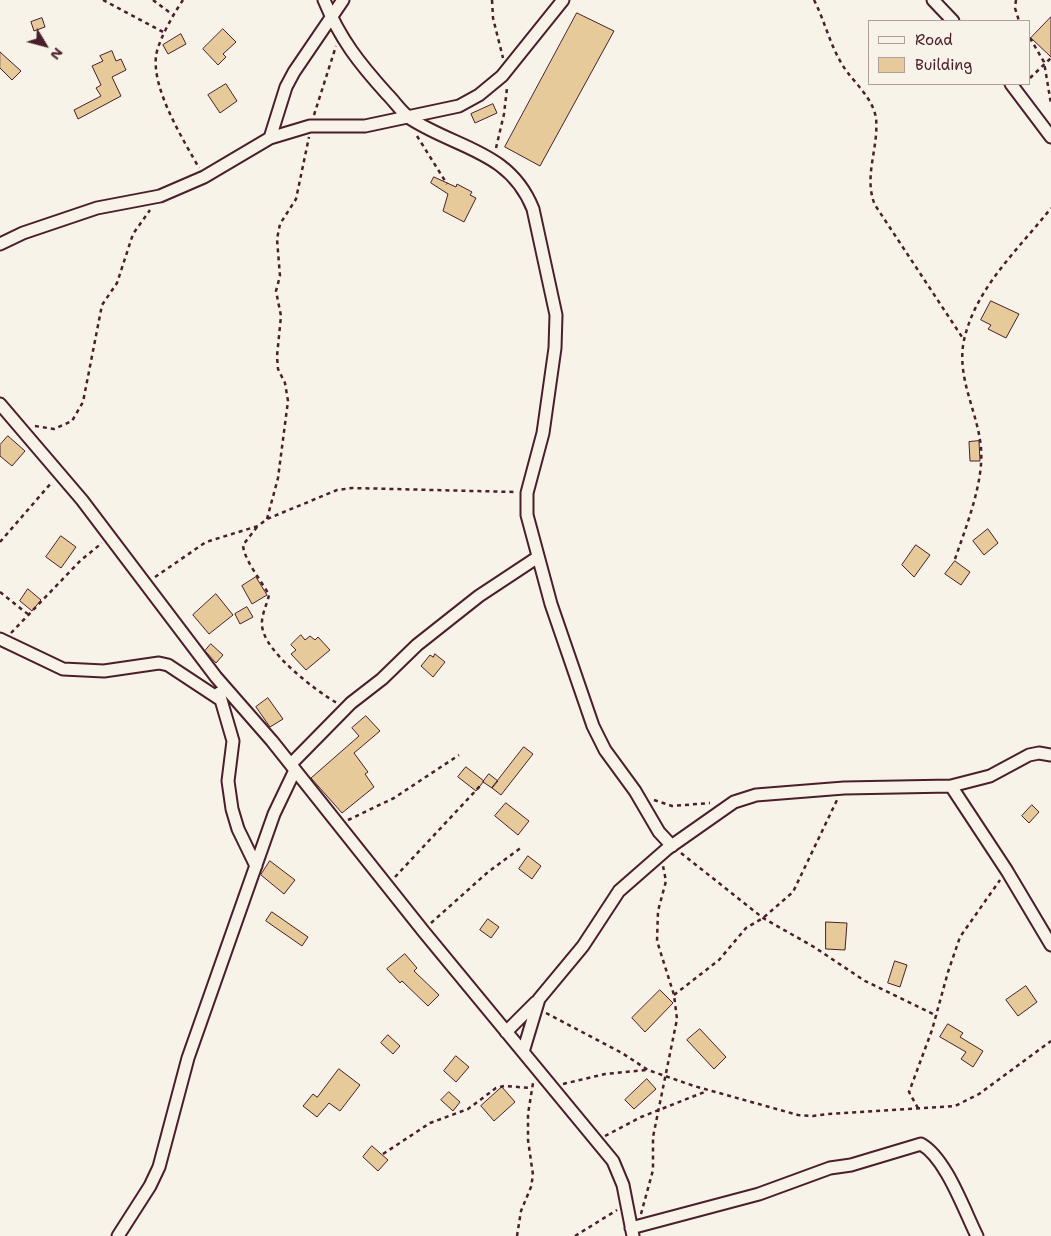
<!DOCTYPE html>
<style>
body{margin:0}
#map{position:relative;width:1051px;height:1236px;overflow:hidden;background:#f7f3e8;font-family:"Shantell Sans",sans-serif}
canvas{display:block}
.legend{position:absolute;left:868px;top:20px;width:162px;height:65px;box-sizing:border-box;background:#f7f3e8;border:1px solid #b29e9c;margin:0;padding:6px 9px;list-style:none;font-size:15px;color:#4a1f2b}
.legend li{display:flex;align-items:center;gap:10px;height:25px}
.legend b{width:25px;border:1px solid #b29e9c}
.north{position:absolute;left:20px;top:20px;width:50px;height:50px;-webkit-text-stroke:4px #f7f3e8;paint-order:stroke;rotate:127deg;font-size:14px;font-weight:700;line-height:20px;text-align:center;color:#4a1f2b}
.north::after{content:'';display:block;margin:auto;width:18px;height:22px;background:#4a1f2b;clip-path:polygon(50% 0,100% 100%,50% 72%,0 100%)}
</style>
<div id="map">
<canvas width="1051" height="1236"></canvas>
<ul class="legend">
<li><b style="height:6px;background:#f7f3e8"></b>Road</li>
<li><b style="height:14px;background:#e6ca9a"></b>Building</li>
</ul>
<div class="north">N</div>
</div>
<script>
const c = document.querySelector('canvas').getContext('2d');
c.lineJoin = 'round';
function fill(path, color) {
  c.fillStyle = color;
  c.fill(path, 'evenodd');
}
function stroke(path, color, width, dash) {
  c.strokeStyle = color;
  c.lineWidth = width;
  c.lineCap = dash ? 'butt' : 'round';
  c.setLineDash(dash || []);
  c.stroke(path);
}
const building = new Path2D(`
 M577 13 614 31 540 166 505 147Z
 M1051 17V57L1031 38Z
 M42 18 45 27 34 31 31 22Z
 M223 29 236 42 223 54 226 57 218 65 203 49Z
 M181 34 186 44 168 54 163 45Z
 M112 51 116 61 121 59 126 70 112 77 121 96 78 119 74 110 101 96 96 88 101 85 92 66 103 61 100 56Z
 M0 52 21 71 12 80 0 68Z
 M226 84 237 101 220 113 208 95Z
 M493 104 497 113 475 123 471 114Z
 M434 177 456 187 457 184 472 192 470 195 476 198 464 222 443 211 448 194 431 183Z
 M991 301 1019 314 1006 338 988 329 991 325 981 320Z
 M8 436 25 451 12 466 0 456V445Z
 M979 441 980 461H970L969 442Z
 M988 529 998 543 984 555 973 541Z
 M61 536 76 547 61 568 46 557Z
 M916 545 930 555 914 577 902 565Z
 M955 561 970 572 961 585 945 574Z
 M256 577 267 595 252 604 242 586Z
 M28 589 41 600 32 611 20 601Z
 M216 594 233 615 209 634 193 615Z
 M247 607 253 617 240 624 235 614Z
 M301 635 305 640 310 636 315 640 318 637 330 650 306 670 291 654 296 650 291 645Z
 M211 644 223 655 216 663 205 651Z
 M435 654 445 662 433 677 421 666 430 655 433 657Z
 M268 698 283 719 270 727 256 707Z
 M366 716 380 731 354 753 368 772 365 774 374 787 342 813 311 778 359 736 352 728Z
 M524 747 533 754 501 795 492 788Z
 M466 767 484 781 476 791 458 777Z
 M489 774 498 781 492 788 483 782Z
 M506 803 529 821 518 835 495 816Z
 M1032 805 1039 812 1029 823 1022 816Z
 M528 856 541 866 532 879 519 869Z
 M270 861 295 880 284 894 261 875Z
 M272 912 308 937 302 946 266 921Z
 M488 919 499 927 491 938 480 930Z
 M826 922 847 923 845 950 826 949Z
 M405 954 417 968 414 971 439 995 428 1006 402 981 400 983 387 969Z
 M895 961 907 965 900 987 888 983Z
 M1026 986 1037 1002 1018 1016 1006 1000Z
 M660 990 673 1003 645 1032 632 1018Z
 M948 1024 963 1033 960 1037 983 1051 973 1067 961 1059 966 1052 940 1037Z
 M700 1029 726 1057 714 1069 687 1040Z
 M388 1035 400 1046 393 1054 381 1043Z
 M456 1056 469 1067 456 1082 444 1071Z
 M339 1069 360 1085 340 1111 329 1103 317 1117 303 1106 313 1094 317 1097Z
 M647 1079 656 1089 634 1109 625 1100Z
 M502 1087 515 1102 494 1121 481 1106Z
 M449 1092 460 1102 453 1111 441 1100Z
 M372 1146 388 1160 378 1171 363 1157Z`);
fill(building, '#e6ca9a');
stroke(building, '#4a1f2b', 1);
const minor = new Path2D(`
 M324 0C340 39 359 63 387 94 395 102 402 113 411 119 458 149 510 151 533 209L556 315 555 348 543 433 527 493V515L551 604 593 726 605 750 635 791 659 832 672 846
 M933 0 953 21
 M1011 84 1051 137
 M270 138 286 87 294 72 343 0
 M0 244 23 233 97 208 160 196 204 177 270 138 310 126H365L459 106 479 95 502 76 563 0
 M0 404 82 500 216 677 272 741 424 932 613 1161 623 1185 633 1236
 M0 639 63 669 104 671 159 663 168 665 221 700
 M219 693 233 741 228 781 232 809 238 829 256 866
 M291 764 351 703 382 679 417 645 479 596 538 557
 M951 786 1007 871 1051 945
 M506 1032 536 1002
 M523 1052 539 999 583 946 619 891 667 849 734 802 756 795 844 788 951 786 990 776 1029 755 1039 753 1051 755
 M631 1228 759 1194 830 1168 851 1165 921 1144C946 1158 964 1210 977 1236
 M118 1236 150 1186 159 1167 188 1058 274 814 295 770`);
stroke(minor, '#4a1f2b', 15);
stroke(new Path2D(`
 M103 0 165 33
 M153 0 173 15
 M183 0C174 13 158 41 156 56 152 90 183 139 199 168
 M492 0 493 18 503 58
 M814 0C826 23 831 51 848 73 858 86 873 100 876 118 879 148 863 177 875 205L964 340
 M1016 0 1015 8 1019 21
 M1030 38 1044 62 1051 104
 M1030 78 1051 58
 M314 115 336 46
 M417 136 447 184
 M496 148 504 114 507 88
 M35 426 54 429 72 421 83 402 102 305 117 283 133 234 150 210
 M267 519 278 478 288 401 285 383 278 369 277 356 281 316 276 291 280 276 277 239 280 224 296 199 309 137
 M257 527 243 545C244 560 261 580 269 595 267 604 261 616 262 625 263 651 316 691 337 703
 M0 542 52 482
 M955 559C966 527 984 482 981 448 978 412 956 378 964 340 976 287 1019 249 1051 208
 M155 577 206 542 258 526 267 519 337 490 352 488 515 492
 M0 592 29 615
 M11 633 81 560 102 543
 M654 800 672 806 710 803
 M348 820 394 798 459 755
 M681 853 763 918 814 947 865 981 937 1016
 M395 877 480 786
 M431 923 488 872 522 847
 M674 995 719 960 746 928 763 918 793 892 837 800
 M546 1013 622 1053 648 1070 694 1086 798 1115 813 1116 827 1114 955 1106 979 1094 1051 1041
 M563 1084 605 1074 646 1070
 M918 1108 909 1092 932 1030 948 972 960 937 1000 880
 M605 1136 641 1117 707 1091
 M383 1154 430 1123 468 1109 496 1088 504 1086 532 1088
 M641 1214 653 1170V1137L677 1019 674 995 657 941 658 911 666 881 663 866
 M517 1236 521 1211 531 1187 533 1175 528 1140V1114L533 1083
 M575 1236 617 1210`), '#4a1f2b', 2.5, [4, 4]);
stroke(minor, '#f7f3e8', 11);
</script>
